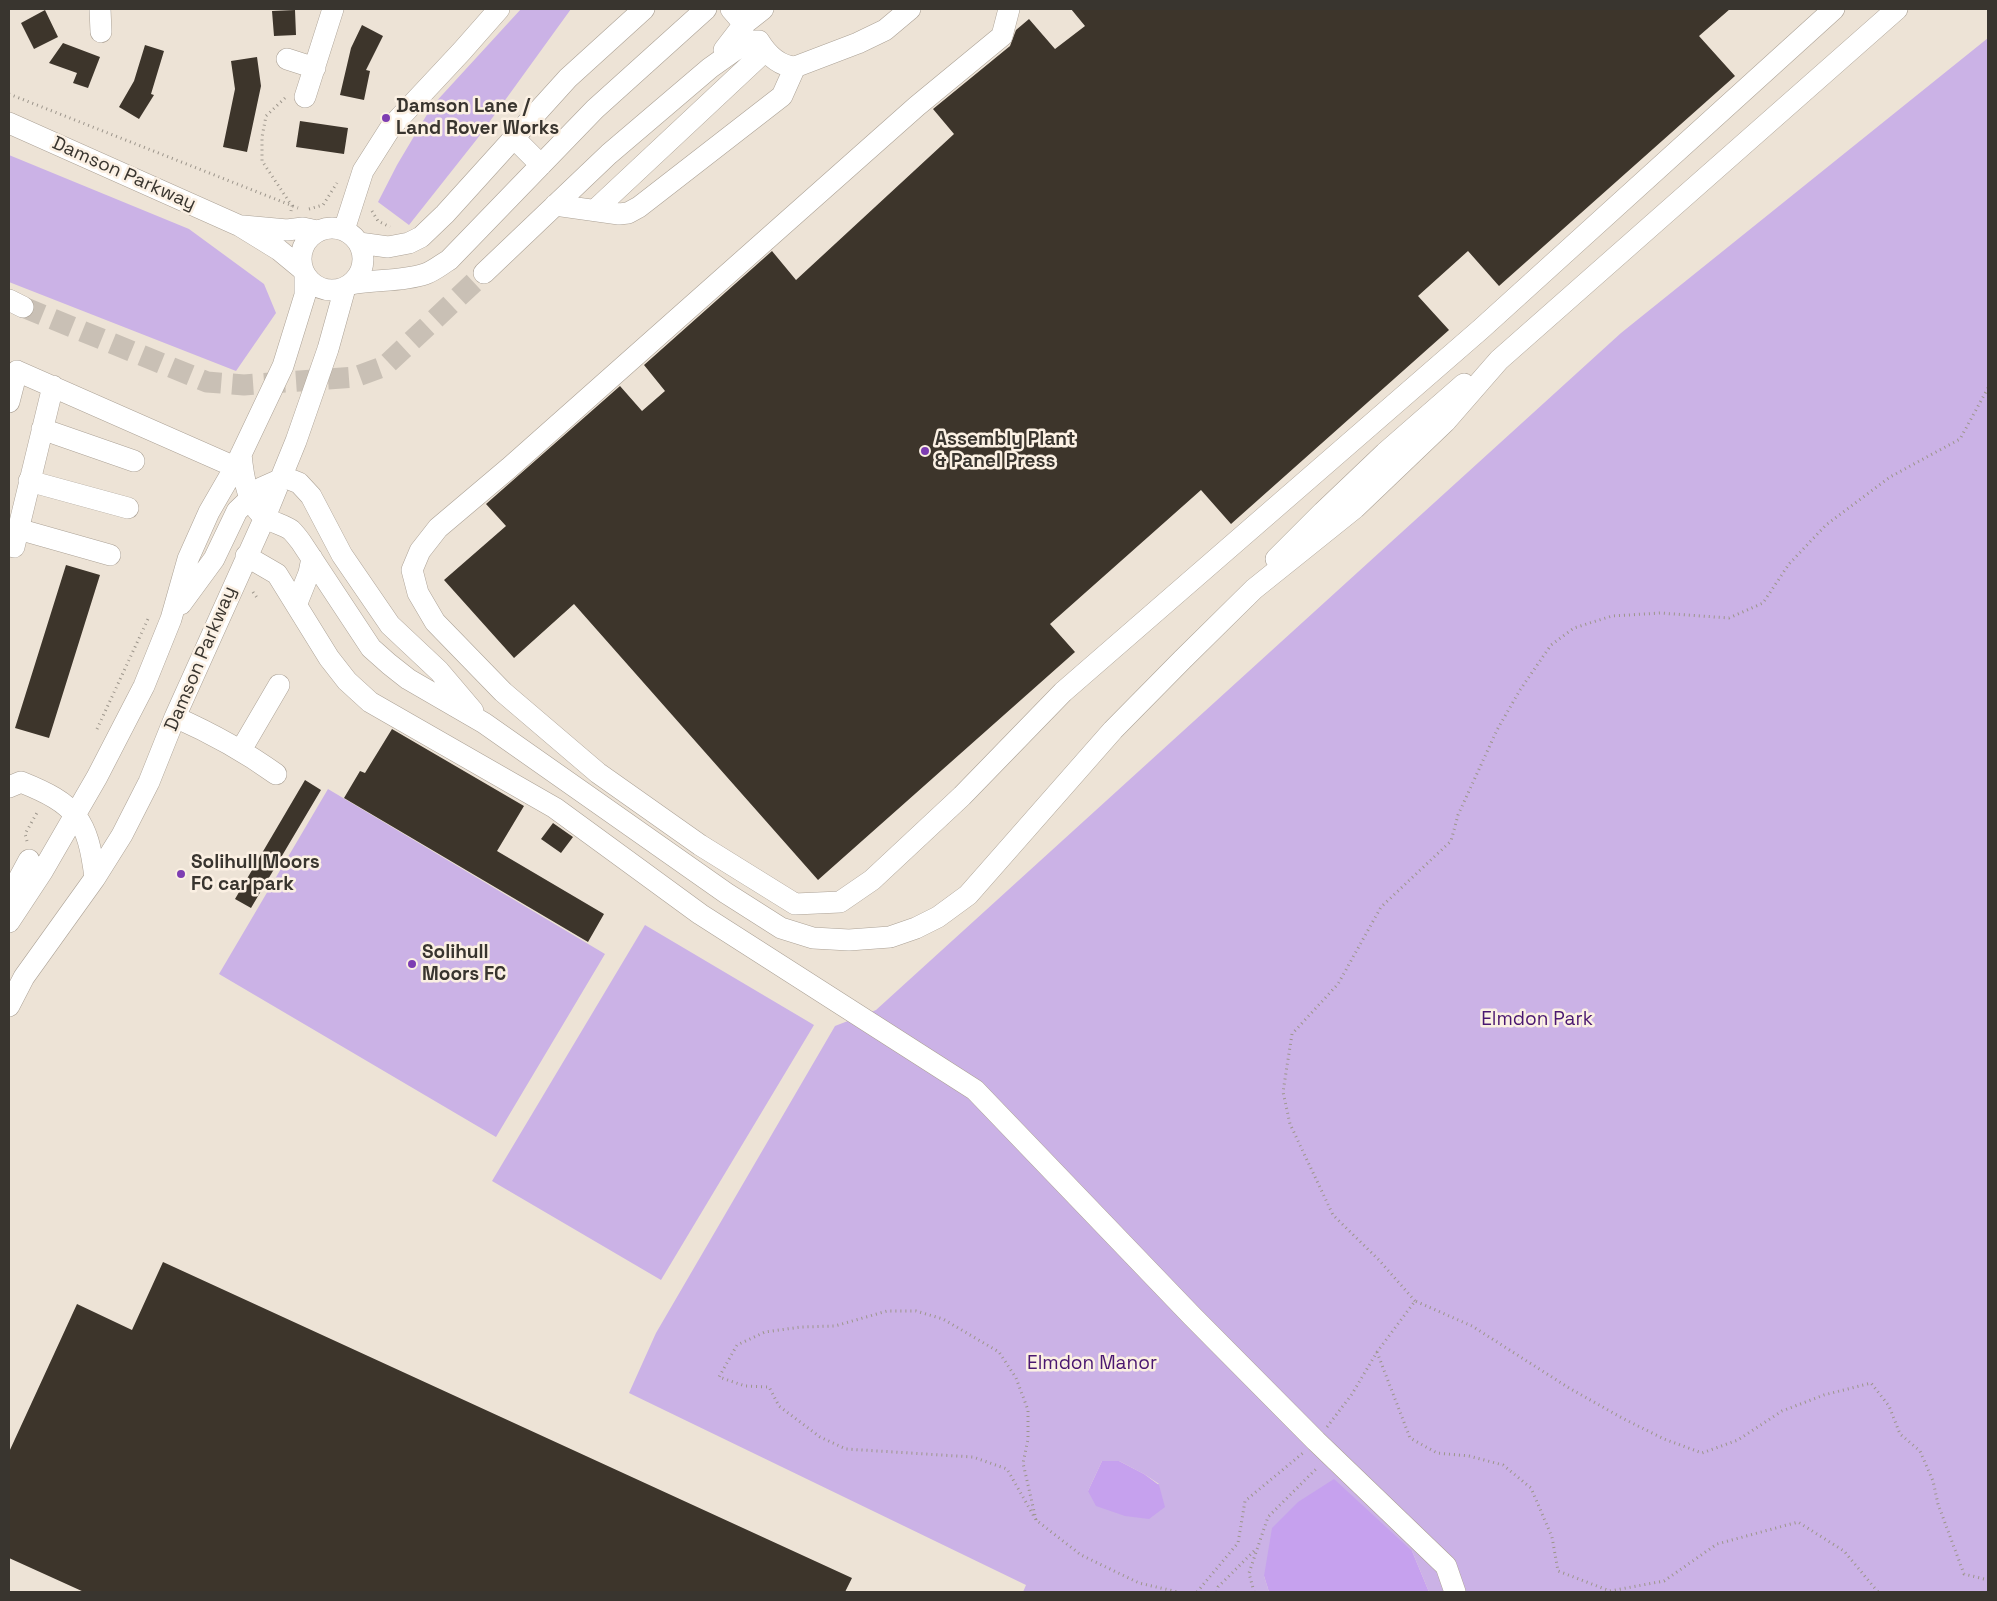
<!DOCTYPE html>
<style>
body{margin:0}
#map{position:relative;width:1997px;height:1601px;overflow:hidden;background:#ede3d6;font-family:"Space Grotesk",sans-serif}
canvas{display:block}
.frame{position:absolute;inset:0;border:10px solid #39352f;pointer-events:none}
</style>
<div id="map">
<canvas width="1997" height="1601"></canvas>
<div class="frame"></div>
</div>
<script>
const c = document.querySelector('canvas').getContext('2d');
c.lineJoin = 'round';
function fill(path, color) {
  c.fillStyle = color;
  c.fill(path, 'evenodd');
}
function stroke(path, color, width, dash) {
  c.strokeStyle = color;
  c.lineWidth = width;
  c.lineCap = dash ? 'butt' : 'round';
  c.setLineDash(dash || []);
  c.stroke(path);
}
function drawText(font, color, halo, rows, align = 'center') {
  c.font = font + ' "Space Grotesk",sans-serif';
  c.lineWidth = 5;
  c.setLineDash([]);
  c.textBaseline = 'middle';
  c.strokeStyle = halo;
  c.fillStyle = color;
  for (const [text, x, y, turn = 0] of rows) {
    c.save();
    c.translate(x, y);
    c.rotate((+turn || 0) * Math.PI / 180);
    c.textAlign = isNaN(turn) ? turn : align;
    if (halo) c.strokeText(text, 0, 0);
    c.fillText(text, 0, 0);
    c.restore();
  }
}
fill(new Path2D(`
 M521 9H571L477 139 409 225 378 202 397 165 432 106Z
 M1988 38V1592H1429L1412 1551 1264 1576 1269 1592H1023L1026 1585 629 1393 656 1333 835 1026 876 1010 1621 333ZM1102 1461H1119L1144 1474 1159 1484 1088 1491Z
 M9 155 189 229 264 284 276 313 236 371 9 282Z
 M328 789 605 954 496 1137 219 974Z
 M645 925 814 1025 661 1280 492 1181Z`), '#cbb2e6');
fill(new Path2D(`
 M1102 1461H1119L1144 1474 1159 1485 1165 1507 1149 1519 1125 1516 1096 1506 1088 1491Z
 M1334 1479 1412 1551 1429 1592H1269L1264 1576 1272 1528 1298 1502Z`), '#c6a1ee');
fill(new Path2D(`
 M1071 9H1730L1699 36 1735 76 1499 286 1468 251 1418 296 1449 330 1231 524 1201 490 1050 624 1075 652 818 880 574 604 514 658 444 580 506 526 486 504 620 386 642 411 665 391 644 365 772 251 796 280 954 134 933 109 1010 46 1016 30 1029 19 1055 49 1085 26Z
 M45 10 58 37 34 49 21 23Z
 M295 10 296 35 274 36 272 11Z
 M362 25 383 36 366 70 370 71 364 100 340 95 351 48Z
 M63 43 100 57 88 88 73 83 77 73 49 63Z
 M145 45 164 51 151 94 154 95 139 119 119 107 134 81Z
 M257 57 261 86 247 152 223 147 235 89 231 61Z
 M300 121 348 128 344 154 296 147Z
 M66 565 100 575 49 738 15 728Z
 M392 729 524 806 497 851 604 914 588 942 344 798 360 771 365 773Z
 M305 780 321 790 251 908 235 899Z
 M553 823 573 837 561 853 541 839Z
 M163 1262 852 1578 845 1592H84L9 1558V1452L77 1304 132 1330Z`), '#3d352b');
stroke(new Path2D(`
 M23 307 207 382 244 385 355 377 385 366 484 273`), '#c9c0b5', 21, [21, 11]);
const minor = new Path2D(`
 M100 9 101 32
 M731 9 744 24
 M1009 9 1002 36 917 106 509 468 438 528 420 551 412 570 418 593 435 622 503 692 598 773 700 845 795 904 840 902 872 880 962 796 1063 692 1481 329 1834 9
 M724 50 744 24 763 9
 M287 59 315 68
 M305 97 333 9
 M9 123 240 226 279 250 302 269
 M514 138 541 165
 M555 205 619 214 628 213 639 207 782 96 795 67
 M595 210 765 51
 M243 226 287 230 303 228 317 231
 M301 259a31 31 0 1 1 62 0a31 31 0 1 1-62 0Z
 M344 230 363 171 391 127 462 51 499 9
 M359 243 388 247 409 243 421 237 445 214 568 78 644 9
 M484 273 609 154 710 68 748 41H759C767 54 779 66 795 67L858 43 885 30 910 9
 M351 284C376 279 401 282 425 274 434 271 442 264 449 260L595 109 706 9
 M9 300 23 307
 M9 402 17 371 235 467
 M42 429 134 461
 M241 454C243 475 247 506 266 518 274 523 284 525 291 530 295 534 298 538 301 542L371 648 389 664 408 679 484 723 726 893 781 928 813 938 849 940 890 937 916 928 938 917 968 895 1113 730 1182 660 1254 589 1355 508 1445 422 1499 360 1897 9
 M29 481 128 508
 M18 529 110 555
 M9 545 14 547 53 386
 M246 556 277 574 329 658 347 681 370 702 555 808 700 914 975 1090 1192 1316 1316 1441 1446 1566 1455 1592
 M1276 559 1323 512 1385 453 1464 384
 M297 603 309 573 312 558
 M181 604 214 559 237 511 261 488 279 480 289 479 299 483 311 496 342 555 390 625 439 671 473 711
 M175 717C211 733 244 751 276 774
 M241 750 279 685
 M9 787 21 782C76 804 88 819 95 878
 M9 906 15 886 29 860
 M9 922 42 872 97 777 144 686 171 619 188 559 209 512 235 467 283 366 305 295V276
 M9 1006 24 977 95 878 122 835 149 782 175 717 265 517 296 441 328 349 345 288`);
stroke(minor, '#aba195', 22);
stroke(new Path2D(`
 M9 94 298 208
 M285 98 266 116 262 137V161L292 206 291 211
 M309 209 323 205 337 183
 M372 211 378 221 390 227
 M253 592 258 599
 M97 729 148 619
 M27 841 25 834 38 811
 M1415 1301 1379 1260 1333 1215 1290 1124 1283 1092 1292 1034 1338 984 1381 907 1451 841 1458 815 1497 730 1520 690 1551 645 1574 628 1612 616 1660 613 1729 618 1763 603 1789 564 1826 525 1890 477 1960 439 1988 388
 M1377 1352 1410 1438 1437 1453 1469 1456 1503 1465 1531 1488 1552 1537 1558 1571 1610 1591 1664 1581 1717 1544 1798 1522 1844 1551 1878 1592
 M1327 1427 1352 1394 1377 1352 1415 1301 1472 1326 1569 1388 1624 1419 1664 1439 1702 1453 1738 1440 1782 1411 1824 1395 1871 1383 1889 1406 1900 1434 1920 1451 1933 1481 1938 1504 1964 1574 1988 1580
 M1036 1520 1023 1463 1028 1439V1410L1016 1378 999 1352 943 1319 916 1311H887L835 1326 801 1327 765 1332 737 1345 719 1377 745 1386 769 1387 779 1406 820 1437 846 1449 973 1457 1007 1469 1036 1520 1081 1555 1139 1583 1178 1592
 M1197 1592 1238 1543 1245 1501 1303 1453
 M1217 1592 1218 1587 1256 1549
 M1254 1592 1249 1573 1268 1517 1317 1468`), '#9c958b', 3, [1, 4]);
stroke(minor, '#fff', 21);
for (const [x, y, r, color] of [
 [386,118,5,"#7d3db2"],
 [925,451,5,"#7d3db2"],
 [181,874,5,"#7d3db2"],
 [412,964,5,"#7d3db2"]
]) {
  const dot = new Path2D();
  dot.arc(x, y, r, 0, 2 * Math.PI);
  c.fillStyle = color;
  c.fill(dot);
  stroke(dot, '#fbf0e3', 2);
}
drawText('bold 19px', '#39352f', '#fbf0e3', [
 ["Damson Lane /",396,107],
 ["Land Rover Works",396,129],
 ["Assembly Plant",935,440],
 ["& Panel Press",935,462],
 ["Solihull Moors",191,863],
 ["FC car park",191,885],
 ["Solihull",422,953],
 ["Moors FC",422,975]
], 'left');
drawText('19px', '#39352f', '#fbf0e3', [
 ["Damson Parkway",124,174,24],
 ["Damson Parkway",201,659,-67]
]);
drawText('19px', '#4a1770', '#fbf0e3', [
 ["Elmdon Park",1537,1020],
 ["Elmdon Manor",1092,1364]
]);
</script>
